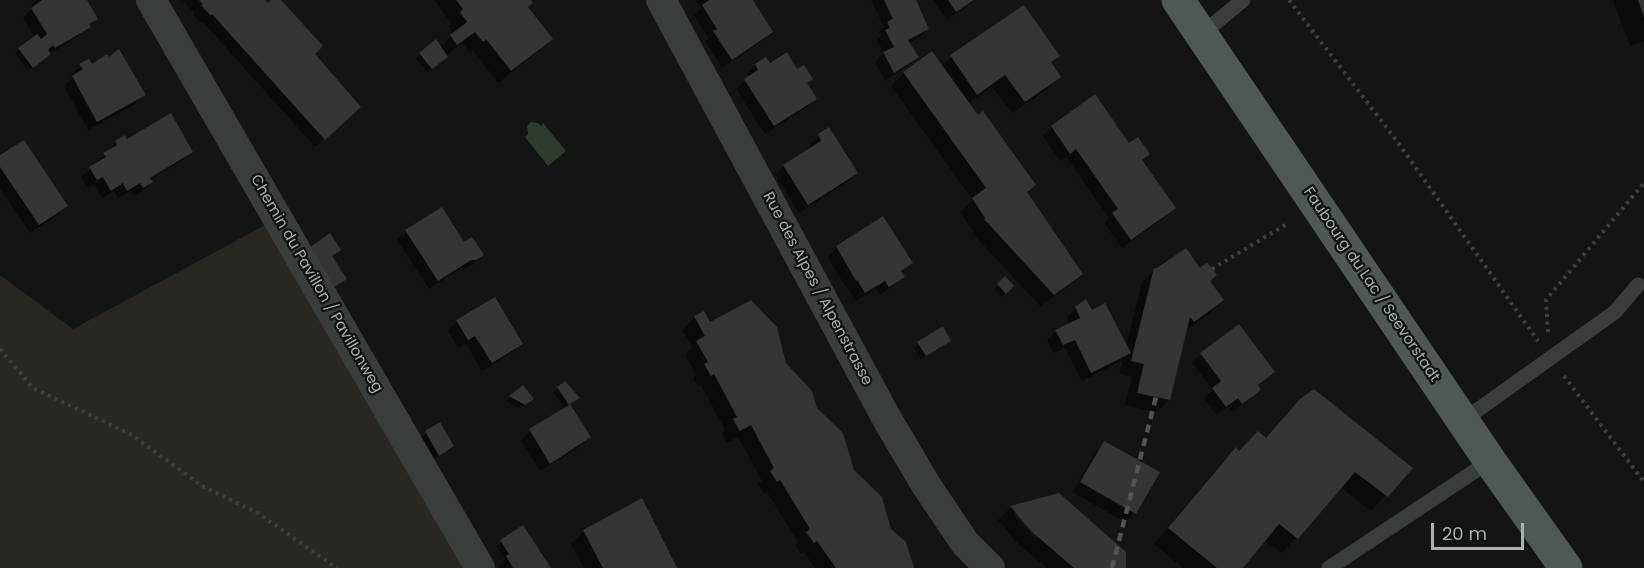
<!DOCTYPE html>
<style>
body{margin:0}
#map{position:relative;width:1644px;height:568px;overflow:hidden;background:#131414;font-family:Poppins,sans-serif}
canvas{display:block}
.scale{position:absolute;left:1431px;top:523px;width:93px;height:27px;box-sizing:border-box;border:3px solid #a5b4aa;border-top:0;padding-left:8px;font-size:18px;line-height:21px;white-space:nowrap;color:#a5b4aa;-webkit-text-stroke:4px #0e0f0f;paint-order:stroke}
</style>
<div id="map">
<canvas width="1644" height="568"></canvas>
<div class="scale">20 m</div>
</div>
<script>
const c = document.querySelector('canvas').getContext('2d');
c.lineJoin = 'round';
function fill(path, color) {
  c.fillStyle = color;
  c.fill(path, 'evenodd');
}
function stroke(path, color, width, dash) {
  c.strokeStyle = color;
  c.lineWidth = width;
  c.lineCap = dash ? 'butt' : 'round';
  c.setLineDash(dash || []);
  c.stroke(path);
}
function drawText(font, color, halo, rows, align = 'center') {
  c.font = font + ' Poppins,sans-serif';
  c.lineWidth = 4.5;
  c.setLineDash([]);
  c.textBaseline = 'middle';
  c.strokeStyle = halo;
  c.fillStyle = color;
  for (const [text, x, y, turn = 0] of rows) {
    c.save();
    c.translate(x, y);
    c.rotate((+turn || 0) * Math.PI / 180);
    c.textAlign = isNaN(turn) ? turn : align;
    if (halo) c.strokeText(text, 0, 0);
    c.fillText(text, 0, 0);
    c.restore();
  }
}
fill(new Path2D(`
 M267 224 465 568H0V275L73 329Z`), '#292721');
fill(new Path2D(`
 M531 122 538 123 541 126 543 123 566 151 548 166 525 137 528 134 527 126Z`), '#2d3c2f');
fill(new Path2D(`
 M36 0H85L96 18 80 35 49 54 28 71 15 53 35 38 23 18 32 8 31 5Z
 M182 0H263L268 5 273 0H279L350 115 315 147 203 22 201 23 193 15 195 13Z
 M434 0H529L526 7 551 39 538 51 498 83 473 50 470 53 462 43 427 72 416 58 420 54 439 47 454 34 448 26 451 23Z
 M695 0H751L771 32 762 41 722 68 705 41 709 38 694 15 701 8Z
 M871 0H914L928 29 919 38 908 43 917 56 908 65 885 81 875 62 884 53 877 40 881 36 879 32 884 27Z
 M933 0H975L947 20Z
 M1613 0H1644V41L1630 46Z
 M1058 56 1050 64 1059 77 1046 90 1012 113 992 87 968 103 1034 185 1026 194 1081 273 1068 286 1040 306 972 233 974 232 960 212 973 200 891 86 904 73 941 66 951 57Z
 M88 61 91 66 144 95 135 104 88 130 64 86 73 77 71 74Z
 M756 65H770L797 71 811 79 806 84 815 99 806 108 765 134 736 89 749 78 747 74Z
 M1095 96 1174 208 1165 217 1122 248 1104 223 1109 218 1066 157 1060 161 1043 136 1052 127Z
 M829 129 856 173 847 182 799 213 775 175 784 166 812 148 809 145Z
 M126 141 191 151 183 160 149 180 151 182 142 191 134 196 131 191 118 199 114 191 102 199 94 185 88 188 81 177 96 164V163L116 142Z
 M0 157 66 206 57 215 30 233 0 189Z
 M406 232 464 244 482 255 473 264 466 268H461L429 289 397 240Z
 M837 247 911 263 901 273 903 276 894 285 880 295 876 288 856 301 834 269 828 256Z
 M1155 269 1209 282 1222 300 1210 313 1185 331 1169 400 1156 412 1125 405 1132 377 1119 373 1123 360 1082 381 1065 348 1054 353 1047 340 1056 331 1070 324 1067 317 1076 308 1091 312 1126 346 1142 282Z
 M1005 278 1012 286 1001 297 994 289Z
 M494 299 521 344 512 353 482 371 466 344 458 348 448 330 457 322Z
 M695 317 785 364 815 408 912 568H815L804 552 801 554 795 545 798 542 767 492 764 494 758 484 762 481 738 437 727 443 722 433 725 430 701 385 698 387 693 378 696 375 685 355 692 347 682 330Z
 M943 329 949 340 921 359 914 348Z
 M1201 354 1273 372 1257 386 1259 389 1250 398 1233 412 1228 406 1217 415 1204 398 1213 390 1192 363Z
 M565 383 574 402 569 405 589 437 580 446 540 471 521 440 530 431 565 409 553 392Z
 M523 387 532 399 528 403 519 408 506 401Z
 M440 424 453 446 434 459 421 437Z
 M1265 439 1411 469 1371 511 1340 487 1282 553 1264 540 1241 568H1183L1154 544 1221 464 1236 449 1239 453Z
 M1105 442 1158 473 1134 513 1125 522 1072 492 1096 451Z
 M1058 494 1124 568H1047L1018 544 998 520 1010 508ZM1013 513H1017L1037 536 1035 538Z
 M522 527 549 568H499L498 567 505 559 496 546Z
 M584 531 676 568H584L571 544Z`), '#0007');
fill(new Path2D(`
 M42 0H87L98 19 89 24 91 27 55 48 53 45 48 50 51 54 33 68 18 48 37 34 41 39 47 34 31 8Z
 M199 0H265L268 3 271 0H281L323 46 315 54 361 107 325 140 212 14 211 16 201 5 203 4Z
 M456 0H531L533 3 528 7 553 39 511 71 486 39 483 42 475 32 457 45 450 35 467 22 460 12 463 9Z
 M709 0H753L773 32 732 60 713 31 717 29 702 5Z
 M884 0H916L929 29 908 40 919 57 894 73 883 52 894 47 885 30 890 28 887 22 893 19Z
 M948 0H974L956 12Z
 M1638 0H1644V17Z
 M1024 5 1060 56 1051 62 1061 77 1025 102 1005 75 977 95 950 55Z
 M436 39 448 57 432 69 419 53Z
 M119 49 146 95 97 122 72 76 83 69 79 64 89 59 92 64 107 54 109 57Z
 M932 51 978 115 983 111 1036 185 1027 192 1083 274 1054 295 984 219 985 218 972 198 986 188 903 72Z
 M787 52 797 69 804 65 813 79 807 83 817 99 774 126 744 79 758 70 755 64 766 57 770 63Z
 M1095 94 1129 143 1138 137 1150 154 1142 160 1176 208 1131 240 1112 213 1118 209 1076 149 1070 154 1051 126Z
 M171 113 193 152 150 178 153 182 143 188 140 183 127 191 123 183 111 191 103 177 97 180 89 167 106 157 103 153 117 145 115 141 125 135 127 139Z
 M829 127 858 173 808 205 783 165 821 141 818 134Z
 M24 140 68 206 39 225 0 167V155Z
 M442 207 464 242 472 237 484 255 476 260H471L438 281 405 230Z
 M883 216 913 263 901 271 905 277 889 287 885 281 865 293 857 280 856 281 836 246Z
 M330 233 341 250 332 256 347 279 333 288 309 248Z
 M1186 248 1200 268 1207 262 1217 275 1210 281 1224 300 1194 322 1190 317 1170 400 1137 393 1144 364 1131 361 1154 268H1157Z
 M1005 276 1014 286 1006 294 997 284Z
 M495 297 523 344 492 363 475 336 468 340 456 320Z
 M1086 299 1092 310 1105 303 1131 353 1091 373 1075 340 1063 345 1055 330 1080 318 1075 307Z
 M751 300 777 327 786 363 812 391 817 408 843 433 854 470 882 497 891 529 906 542 914 568H836L817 541 814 543 806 532 810 529 780 480 777 482 770 471 774 468 751 425 740 431 733 419 737 417 714 374 711 376 704 364 708 362 696 341 705 336 694 316 704 311 710 322Z
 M1239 324 1275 372 1258 385 1261 390 1242 404 1238 398 1226 407 1212 388 1221 381 1200 353Z
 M943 326 951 341 926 356 917 342Z
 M565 381 580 398 570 404 591 437 550 464 529 429 569 405 557 387Z
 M523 385 534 399 525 405 509 396Z
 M1314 389 1413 468 1388 497 1355 472 1298 539 1279 524 1243 568H1217L1168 528 1236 447 1239 451 1258 431 1266 438 1300 399Z
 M440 422 454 446 439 456 425 431Z
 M1104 441 1160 472 1136 514 1080 482Z
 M1059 493 1126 552V568H1074L1031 531 1010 506Z
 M642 498 677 568H603L583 530Z
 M523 525 532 539 551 568H513L506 556 509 554 500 540Z`), '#333634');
stroke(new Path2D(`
 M1289 0 1399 144 1538 341
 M1212 269 1287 224
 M1548 332 1546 300 1644 183
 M0 349 33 388 132 435 202 486 256 512 337 568
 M1564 376 1644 482`), '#3c423e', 4, [3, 4.5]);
stroke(new Path2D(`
 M1202 34 1243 0
 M1462 421 1615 312 1638 285
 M1329 568 1490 461`), '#393e3b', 15);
stroke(new Path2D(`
 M151 0 480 568
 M661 0 887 419 926 485 965 543 990 568`), '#393e3b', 30);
stroke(new Path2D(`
 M1178 0 1490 461 1566 568`), '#505853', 33);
stroke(new Path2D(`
 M1112 568 1156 397`), '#4f5652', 4.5, [8, 6]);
drawText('15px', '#a5b4aa', '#0e0f0f', [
 ["Chemin du Pavillon / Pavillonweg",316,284,60],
 ["Faubourg du Lac / Seevorstadt",1371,285,56],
 ["Rue des Alpes / Alpenstrasse",817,289,62]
]);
</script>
